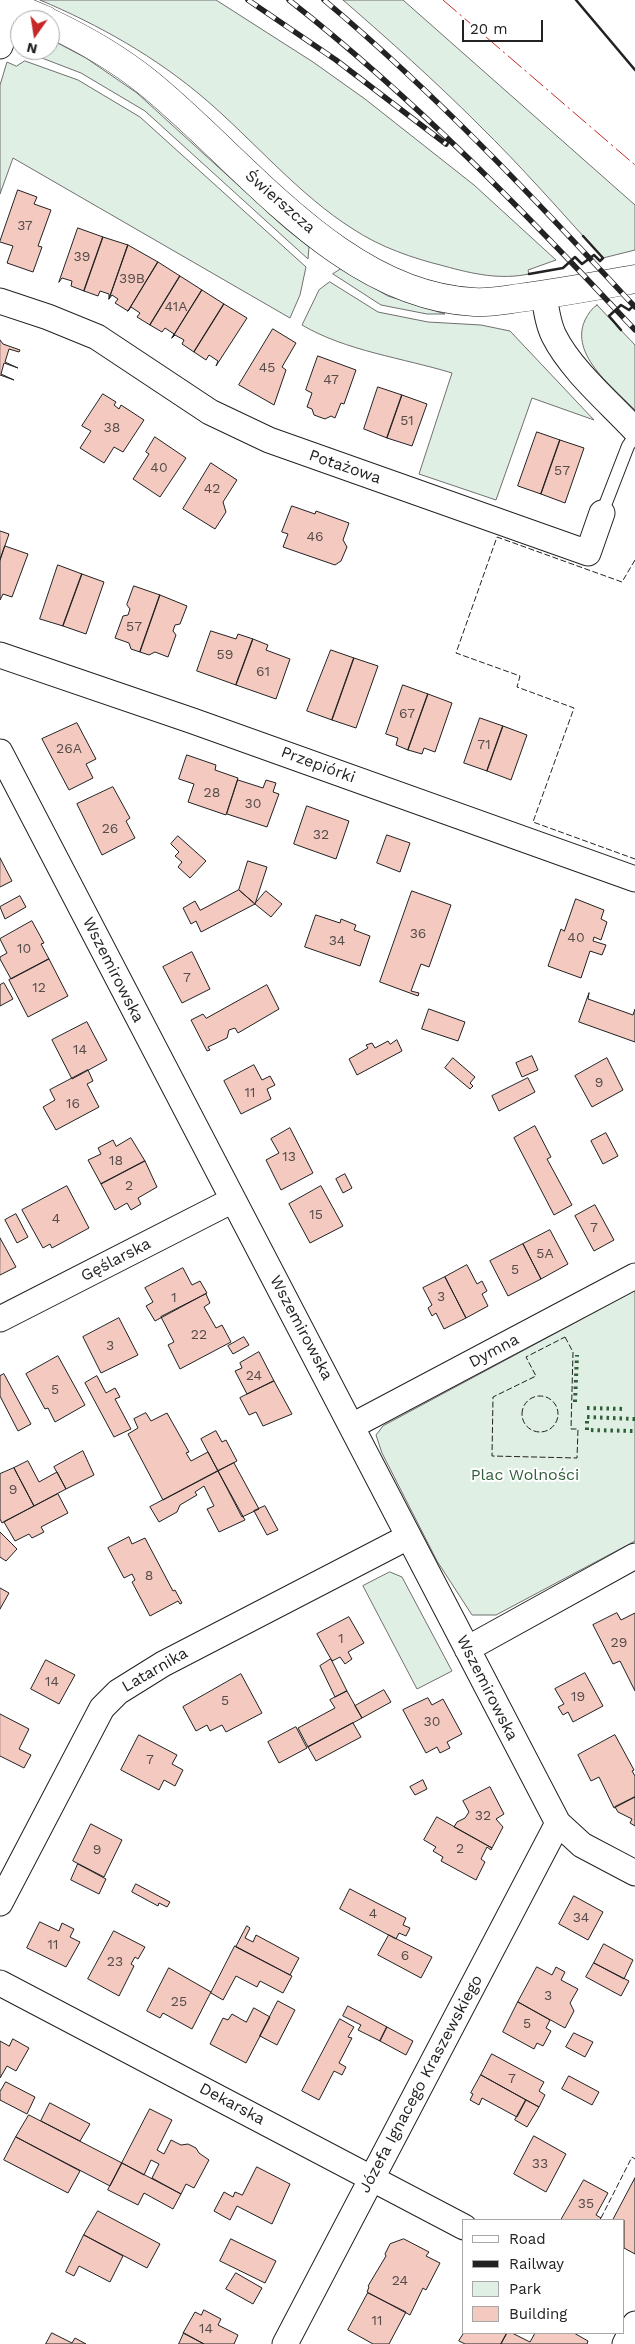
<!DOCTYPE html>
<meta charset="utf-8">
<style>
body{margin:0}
#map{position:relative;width:635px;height:2344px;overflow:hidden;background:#fff;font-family:"Work Sans",sans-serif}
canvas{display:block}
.legend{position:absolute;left:462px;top:2219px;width:162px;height:115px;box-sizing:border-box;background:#fff;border:1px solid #a7a7a7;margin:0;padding:6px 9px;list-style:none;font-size:15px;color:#222}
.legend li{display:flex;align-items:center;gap:10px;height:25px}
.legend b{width:25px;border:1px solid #a7a7a7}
.north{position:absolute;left:10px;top:10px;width:50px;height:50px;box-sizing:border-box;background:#fff;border:1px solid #a7a7a7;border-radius:50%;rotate:193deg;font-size:14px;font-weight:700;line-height:20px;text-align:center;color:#222}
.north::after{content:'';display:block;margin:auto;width:18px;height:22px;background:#c62828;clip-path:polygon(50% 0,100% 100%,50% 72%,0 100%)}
.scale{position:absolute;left:462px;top:20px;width:81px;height:22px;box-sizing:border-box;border:2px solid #222;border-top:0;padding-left:6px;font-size:15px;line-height:18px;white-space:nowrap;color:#222;-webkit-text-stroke:4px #fff;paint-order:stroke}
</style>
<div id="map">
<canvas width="635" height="2344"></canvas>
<ul class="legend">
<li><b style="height:6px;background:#fff"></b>Road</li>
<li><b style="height:6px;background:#222"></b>Railway</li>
<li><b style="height:14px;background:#e0efe3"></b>Park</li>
<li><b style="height:14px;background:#f3c9c0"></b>Building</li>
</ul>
<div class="north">N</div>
<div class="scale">20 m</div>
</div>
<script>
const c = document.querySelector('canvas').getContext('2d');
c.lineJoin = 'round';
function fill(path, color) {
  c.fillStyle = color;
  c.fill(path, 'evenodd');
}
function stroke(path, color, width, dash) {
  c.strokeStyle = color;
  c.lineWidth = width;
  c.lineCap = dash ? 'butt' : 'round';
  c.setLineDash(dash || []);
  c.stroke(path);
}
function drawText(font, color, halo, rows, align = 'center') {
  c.font = font + ' "Work Sans",sans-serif';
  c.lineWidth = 4;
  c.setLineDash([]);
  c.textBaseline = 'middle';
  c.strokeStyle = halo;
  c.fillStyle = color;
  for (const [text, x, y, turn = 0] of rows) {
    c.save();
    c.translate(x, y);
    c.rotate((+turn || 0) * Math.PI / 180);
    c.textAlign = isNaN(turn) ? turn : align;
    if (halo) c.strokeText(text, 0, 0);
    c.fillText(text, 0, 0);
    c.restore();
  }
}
const green = new Path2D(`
 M40 0H216L313 62 365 99 474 185 556 260 528 270 529 274C500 280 473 274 444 266 412 258 380 247 353 229 300 196 253 140 205 99 156 57 99 25 40 0Z
 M343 0H403L635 205V250L603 258C562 213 522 167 478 124 435 81 389 40 343 0Z
 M50 39 86 58 137 93 284 227 309 247 308 259 145 111 81 73 21 50H50Z
 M25 61 78 80 140 117 306 267 300 295 290 318 13 158 0 194V85L7 62 16 66Z
 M341 269 388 296 445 314H427L381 305 333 274Z
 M330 282 378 312 428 322 481 325 510 331 594 420 532 398 496 500 419 474 452 373C403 358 346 351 302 325L319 290Z
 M597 305 635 345V410C614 388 569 355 585 320 588 314 592 308 597 305Z
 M635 1291V1541L496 1615H472L437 1561 382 1453 376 1435 383 1426Z
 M390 1572 402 1577 452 1671 417 1689 363 1586Z`);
fill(green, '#e0efe3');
stroke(green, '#6f6f6f', 1);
const building = new Path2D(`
 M18 190 37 197 34 204 51 210 38 246 42 247 33 272 7 263 13 246 0 242Z
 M78 228 103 237 84 291 71 286 72 281 62 278 59 282Z
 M103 237 128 245 109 299V294L100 291 98 296 84 291Z
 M128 245 158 262 128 311 115 303 118 299 112 295 109 299Z
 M158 262 180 276 150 325 137 317 140 313 131 307 128 311Z
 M180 276 202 290 172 338 174 334 165 328 162 332 150 325Z
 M202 290 224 304 194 352 182 344 184 340 175 335 172 338Z
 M224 304 247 318 216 366 218 361 209 355 206 360 194 352Z
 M273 329 296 343 282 367 286 370 274 405 239 385Z
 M0 340 3 344 20 350 19 352 9 349 5 362 18 368 4 363 1 374 14 380 0 375Z
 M318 356 356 370 344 404 341 403 335 418 331 416 325 419 314 415 312 409 307 407 312 393 306 390Z
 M378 387 402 395 387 438 364 429Z
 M103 394 116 402 114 405 119 409 121 405 144 420 123 452 114 447 104 463 80 448 91 431 82 426Z
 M402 395 427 404 412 446 387 438Z
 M537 432 560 440 541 494 518 486Z
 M155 437 186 458 160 497 133 479 149 454 146 452Z
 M560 440 584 448 565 503 541 494Z
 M211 463 237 480 223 502 226 512 215 529 183 509Z
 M292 506 315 514 316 511 349 523 343 540 347 547 341 561 335 565 283 547 288 534 282 532Z
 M0 531 9 534 0 560Z
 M5 546 28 554 12 597 3 594 0 600V560Z
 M58 565 82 574 63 626 40 619Z
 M82 574 104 582 86 634 63 626Z
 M134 586 160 595 140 652 131 649 129 643 115 638 123 616 128 615 130 609 127 605Z
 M160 595 187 606 180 624 175 625 173 631 176 635 168 657 155 652 149 655 140 652Z
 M211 631 236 639 238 634 253 639 236 685 197 671Z
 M253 639 268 645 266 650 290 659 276 699 236 685Z
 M331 650 354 658 332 720 307 711Z
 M354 658 378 666 356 728 332 720Z
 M403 685 428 694 408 750 396 745 398 738 386 734Z
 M428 694 452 703 435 752 424 748 422 754 408 750Z
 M480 718 503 726 487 771 464 763Z
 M77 723 96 759 86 764 93 778 69 790 42 739Z
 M503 726 527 735 511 780 487 771Z
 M187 755 216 765 215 770 238 778 226 815 188 802 194 784 179 779Z
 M238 780 263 788 266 780 276 783 273 792 279 794 267 827 227 814Z
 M113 787 130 818 126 821 135 838 102 855 77 804Z
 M307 806 349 821 336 859 294 844Z
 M387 835 410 843 400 872 377 863Z
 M178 836 206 861 190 878 178 867 182 862 175 856 179 852 171 844Z
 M0 858 12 881 0 887Z
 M248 861 267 867 255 904 239 890Z
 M239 890 255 904 201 932 196 921 191 924 183 908 195 901 200 910Z
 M266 891 282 904 271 917 255 904Z
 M412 891 451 905 429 967 421 964 411 991 419 993 418 996 380 982Z
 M20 896 26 907 5 919 0 907Z
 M576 899 604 910 601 919 607 922 601 940 594 937 593 941 606 945 602 955 590 951 581 978 548 966 561 929 564 931Z
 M316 915 340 923 341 919 356 925 354 930 370 936 360 966 305 947Z
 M32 921 44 943 41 944 49 959 11 979 0 959V957L7 953 0 939Z
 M192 952 210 989 182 1003 163 967Z
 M49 959 68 996 28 1017 9 980Z
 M4 983 13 999 0 1006V985Z
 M267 985 279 1009 238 1033 235 1028 229 1030 227 1038 208 1047 210 1050 207 1051 191 1020 203 1014 206 1018Z
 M589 993 588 999 633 1015 635 1009V1042L579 1022Z
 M429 1009 465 1022 458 1041 422 1029Z
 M87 1022 107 1060 72 1079 52 1040Z
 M397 1040 402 1051 357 1075 349 1059 368 1048 366 1045 372 1043 375 1048 388 1041 390 1044Z
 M532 1056 538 1070 522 1077 516 1063Z
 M453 1058 475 1077 470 1083 473 1086 470 1089 445 1068Z
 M607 1058 623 1090 592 1107 575 1076Z
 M254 1065 262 1080 270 1076 275 1085 267 1089 271 1099 241 1114 224 1081Z
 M88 1070 93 1081 87 1084 99 1107 56 1130 43 1107 55 1100 50 1090Z
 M528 1078 535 1092 499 1111 492 1096Z
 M535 1126 551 1157 547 1159 572 1205 554 1215 514 1138Z
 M290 1128 313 1173 281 1190 266 1160 279 1153 271 1139Z
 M606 1133 618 1156 603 1164 591 1141Z
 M131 1138 145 1161 101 1184 88 1160 101 1154 98 1148 113 1140 116 1146Z
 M145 1161 157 1187 138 1198 141 1204 131 1210 127 1203 115 1210 101 1184Z
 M345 1174 352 1188 343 1193 336 1179Z
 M67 1186 89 1228 52 1248 50 1244 43 1248 22 1210Z
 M321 1186 343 1226 310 1243 289 1204Z
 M595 1205 614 1240 594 1251 575 1216Z
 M16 1214 28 1237 17 1243 5 1220Z
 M550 1230 568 1264 541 1279 523 1244Z
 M0 1238 16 1267 0 1275Z
 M523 1244 541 1279 508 1296 490 1261Z
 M467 1265 477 1284 482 1281 487 1291 482 1294 488 1306 466 1318 445 1277Z
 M183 1268 192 1285 200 1281 207 1293 155 1321 146 1306 153 1302 145 1288Z
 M445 1277 466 1318 444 1329 436 1313 432 1316 428 1308 432 1305 423 1288Z
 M206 1294 210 1303 204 1307 216 1328 222 1325 231 1342 180 1369 168 1345 174 1342 161 1317Z
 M119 1318 138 1355 101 1373 83 1337Z
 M244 1337 249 1345 233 1354 228 1346Z
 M259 1352 274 1381 247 1394 235 1371 242 1368 240 1363Z
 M58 1356 85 1405 55 1422 48 1408 45 1409 26 1374Z
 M4 1374 31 1424 18 1431 0 1396V1376Z
 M97 1376 106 1393 115 1388 120 1397 115 1399 131 1429 114 1437 85 1383Z
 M274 1381 292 1414 263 1426 256 1412 249 1415 240 1398Z
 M146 1413 151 1421 167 1413 189 1452 186 1453 191 1461 208 1452 218 1471 163 1500 128 1434 138 1428 134 1419Z
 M216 1431 222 1442 226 1440 237 1461 218 1471 201 1439Z
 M83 1451 94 1475 66 1489 54 1467Z
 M28 1461 39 1482 57 1472 66 1489 34 1506 14 1468Z
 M234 1463 259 1509 242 1517 218 1471Z
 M14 1468 34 1506 2 1523 0 1519V1474Z
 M218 1471 245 1520 219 1532 207 1509 214 1506 204 1486 195 1492 197 1495 180 1505 177 1512 159 1522 150 1507Z
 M58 1494 68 1513 41 1527 44 1532 32 1538 29 1534 15 1541 4 1522Z
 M265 1506 278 1530 267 1535 254 1511Z
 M0 1532 17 1549 6 1561 0 1557Z
 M129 1537 132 1544 145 1538 173 1591 175 1590 182 1603 180 1604 178 1601 150 1616 132 1582 135 1580 132 1574 124 1578 108 1548Z
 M0 1588 9 1593 0 1609Z
 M617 1613 621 1620 635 1613V1691L620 1661 613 1664 593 1625Z
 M349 1617 364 1643 348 1652 352 1659 345 1664 340 1657 332 1661 317 1634Z
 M331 1659 347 1691 335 1697 320 1666Z
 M46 1660 75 1675 59 1704 31 1689Z
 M585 1673 603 1706 573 1722 568 1712 563 1715 558 1707 564 1704 555 1689Z
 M241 1674 262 1713 226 1732 222 1725 210 1731 207 1725 196 1731 183 1707Z
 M384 1690 391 1702 362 1718 355 1706Z
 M347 1691 362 1718 308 1747 298 1728 335 1708 330 1700Z
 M428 1698 432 1705 443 1699 462 1734 447 1742 450 1748 440 1753 437 1747 426 1753 403 1710Z
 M0 1714 29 1729 19 1749 31 1755 24 1768 0 1756Z
 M353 1723 361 1737 316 1761 308 1747Z
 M296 1727 307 1748 279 1763 268 1742Z
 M139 1735 177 1755 172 1764 183 1770 175 1786 164 1780 159 1790 121 1770Z
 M615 1735 634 1770 632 1771 635 1776V1797L614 1808 599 1777 591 1781 578 1755Z
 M423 1780 427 1789 415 1795 410 1787Z
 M490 1787 504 1814 496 1819 503 1827 492 1848 454 1827 457 1822 465 1818 469 1812 463 1801Z
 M635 1797V1826L630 1823 632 1819 618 1812 615 1807Z
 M437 1817 492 1848 491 1850 487 1847 481 1859 485 1862 476 1880 441 1861 443 1857 433 1851 436 1847 424 1840Z
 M91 1824 122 1840 104 1877 73 1861Z
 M78 1864 106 1879 99 1894 71 1880Z
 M136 1884 170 1902 167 1907 159 1903 158 1906 132 1892Z
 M350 1889 406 1918 403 1925 410 1928 406 1936 399 1933 396 1939 340 1909Z
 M574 1896 603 1912 588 1940 559 1924Z
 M40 1922 59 1931 62 1923 74 1929 70 1937 80 1942 66 1967 27 1948Z
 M247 1926 250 1928 245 1938 253 1942 256 1935 299 1958 290 1975 236 1947Z
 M114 1931 145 1947 138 1959 135 1957 131 1964 134 1966 119 1996 88 1979Z
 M389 1935 432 1957 421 1978 378 1955Z
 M604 1944 633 1960 624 1979 594 1963Z
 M235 1946 292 1976 283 1993 260 1981 257 1987 236 1976 223 2000 211 1993Z
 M594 1963 629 1981 621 1996 586 1977Z
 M537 1967 552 1975 556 1967 565 1972 561 1980 578 1989 570 2003 574 2011 565 2028 518 2002Z
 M169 1968 211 1992 192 2029 163 2013 160 2018 147 2011Z
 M278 2001 295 2010 277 2045 260 2036Z
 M518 2002 550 2020 546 2028 551 2031 543 2046 537 2043 534 2049 503 2032Z
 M348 2006 387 2027 380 2041 358 2030 361 2025 343 2016Z
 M254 2008 270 2017 246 2063 210 2044 223 2018 228 2020 232 2014 246 2022Z
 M340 2019 354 2027 348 2037 352 2038 339 2063 346 2067 342 2075 334 2071 319 2100 302 2091Z
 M387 2027 413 2041 406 2055 380 2041Z
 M574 2033 593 2042 585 2057 566 2047Z
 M13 2039 29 2048 16 2071 7 2066 0 2078V2041L9 2046Z
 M492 2054 544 2082 539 2091 545 2095 539 2107 481 2075Z
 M481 2075 526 2100 517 2117 482 2098 479 2105 470 2100 473 2094 471 2093Z
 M569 2076 599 2092 592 2105 562 2089Z
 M6 2082 35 2097 27 2114 0 2100V2092Z
 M526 2100 539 2107 527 2127 515 2120Z
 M50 2103 90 2124 80 2141 41 2121Z
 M150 2109 172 2120 157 2150 164 2154 171 2140 181 2145 188 2144 196 2148 199 2153 209 2160 194 2188 186 2184 181 2194 152 2178 159 2164 151 2160 144 2175 122 2163Z
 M29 2115 122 2163 110 2186 16 2137Z
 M534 2136 566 2154 546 2192 514 2174Z
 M16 2137 80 2171 68 2193 4 2160Z
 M122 2163 181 2194 173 2209 144 2193 138 2205 108 2190Z
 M257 2167 290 2184 272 2224 237 2206 230 2220 214 2211 224 2192 233 2197 235 2192 242 2195Z
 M635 2178V2254L624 2248V2220H613Z
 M584 2180 608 2193 596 2215 601 2218 599 2220H561Z
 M98 2211 160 2244 147 2268 84 2235Z
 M84 2235 123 2256 110 2282 79 2266 74 2276 66 2272Z
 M231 2239 276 2261 265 2283 220 2261Z
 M404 2239 429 2252 426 2256 440 2263 426 2290 423 2288 410 2315 367 2292 369 2287 368 2286 386 2256 385 2254 390 2244Z
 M236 2273 262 2288 253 2304 226 2289Z
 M368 2293 406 2312 389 2344H373L348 2330Z
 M204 2310 221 2319 218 2325 238 2335 234 2344H204L183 2333 195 2312 201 2315Z
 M52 2333 72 2343 75 2338 86 2344H46Z
 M184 2333 204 2344H179Z
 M464 2333H507L501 2344H465L459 2341Z
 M507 2333H512L530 2342 535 2333H574L588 2341 587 2344H501Z`);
fill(building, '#f3c9c0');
stroke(building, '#222', 1);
const service = new Path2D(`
 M602 513 628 446 635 436`);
const minor = new Path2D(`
 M0 46 15 7
 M544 295C546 309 548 324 554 336 571 370 609 402 635 430
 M0 301 48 317 97 337 210 412 269 440 588 553 602 513
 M0 655 193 721 635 879
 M0 752 558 1823 582 1845 635 1873
 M0 1319 233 1200
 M352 1426 635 1276
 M467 1649 635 1556
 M0 1903 102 1708 118 1692 163 1664 408 1537
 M0 1983 464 2227
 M285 2344 558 1823
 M625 2344 635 2324`);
const tertiary = new Path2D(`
 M0 1 45 20
 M50 23C84 39 117 58 147 82 243 159 341 296 474 302 489 303 504 300 519 298 558 293 596 286 635 279`);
stroke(service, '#222', 14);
stroke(minor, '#222', 27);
stroke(tertiary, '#222', 29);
stroke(service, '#fff', 12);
stroke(minor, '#fff', 25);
stroke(tertiary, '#fff', 28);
const rail = new Path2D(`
 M248 0 336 60 446 144
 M289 0C415 99 526 213 635 330
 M324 0C436 94 536 200 635 307`);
stroke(rail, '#222', 5.5);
stroke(rail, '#fff', 4, [11]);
stroke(new Path2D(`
 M575 1402 577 1355
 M587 1408 625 1409
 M635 1419 587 1417V1430L635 1431`), '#2f5e38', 4, [2.5, 4]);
stroke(new Path2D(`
 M635 560 622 582 497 537 456 653 520 676 517 687 574 708 533 822 635 859
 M565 1337 573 1352 571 1429H578L577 1458 492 1456 493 1397 536 1376 526 1357Z
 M522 1414a18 18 0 1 1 36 0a18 18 0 1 1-36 0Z
 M601 2218 632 2157 635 2159`), '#222', 1, [6, 2.5]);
stroke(new Path2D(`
 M576 0 635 70
 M529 274 563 268 575 257 582 264 594 255 600 261 603 258 583 236
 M621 330 609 316 621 305 629 310 635 304`), '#222', 2.5);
stroke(new Path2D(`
 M443 0 635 165`), '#c62828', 1, [18, 4, 2.5, 4]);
drawText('14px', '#564c4a', null, [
 ["37",25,226],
 ["39",82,257],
 ["39B",132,279],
 ["41A",176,307],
 ["45",267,368],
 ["47",331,380],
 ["51",407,421],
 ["38",112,428],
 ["40",159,468],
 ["57",562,471],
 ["42",212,489],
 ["46",315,537],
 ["57",134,627],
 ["59",225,655],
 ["61",263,672],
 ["67",407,714],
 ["71",484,745],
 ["26A",69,749],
 ["28",212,793],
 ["30",253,804],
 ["26",110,829],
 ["32",321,835],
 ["36",418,934],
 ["40",576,938],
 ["34",337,941],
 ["10",24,949],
 ["7",187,978],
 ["12",39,988],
 ["14",80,1050],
 ["9",599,1083],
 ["11",250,1093],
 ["16",73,1104],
 ["13",289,1157],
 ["18",116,1161],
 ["2",129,1186],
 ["15",316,1215],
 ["4",56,1219],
 ["7",594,1228],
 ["5A",545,1254],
 ["5",515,1270],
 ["3",441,1297],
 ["1",174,1298],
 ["22",199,1335],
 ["3",110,1346],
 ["24",254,1376],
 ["5",55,1390],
 ["9",13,1490],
 ["8",149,1576],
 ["1",341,1639],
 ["29",619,1643],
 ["14",52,1682],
 ["19",578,1697],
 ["5",225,1701],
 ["30",432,1722],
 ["7",150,1760],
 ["32",483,1816],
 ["2",460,1849],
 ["9",97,1850],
 ["4",373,1914],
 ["34",581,1918],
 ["11",53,1945],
 ["6",405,1956],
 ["23",115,1962],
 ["3",548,1996],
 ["25",179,2002],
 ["5",527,2024],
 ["7",512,2079],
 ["33",540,2164],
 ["35",586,2204],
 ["24",400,2281],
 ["11",377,2321],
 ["14",206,2329]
]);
drawText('16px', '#222', '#fff', [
 ["Świerszcza",280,202,41],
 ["Potażowa",345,467,19],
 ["Przepiórki",318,765,20],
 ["Wszemirowska",113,970,63],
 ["Gęślarska",116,1260,-27],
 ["Wszemirowska",301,1328,62],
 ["Dymna",494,1351,-28],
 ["Latarnika",155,1670,-30],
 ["Wszemirowska",487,1688,63],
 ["Józefa Ignacego Kraszewskiego",421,2084,-62],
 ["Dekarska",232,2104,28]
]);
drawText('16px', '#2f5e38', '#fff', [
 ["Plac Wolności",525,1475]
]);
</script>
